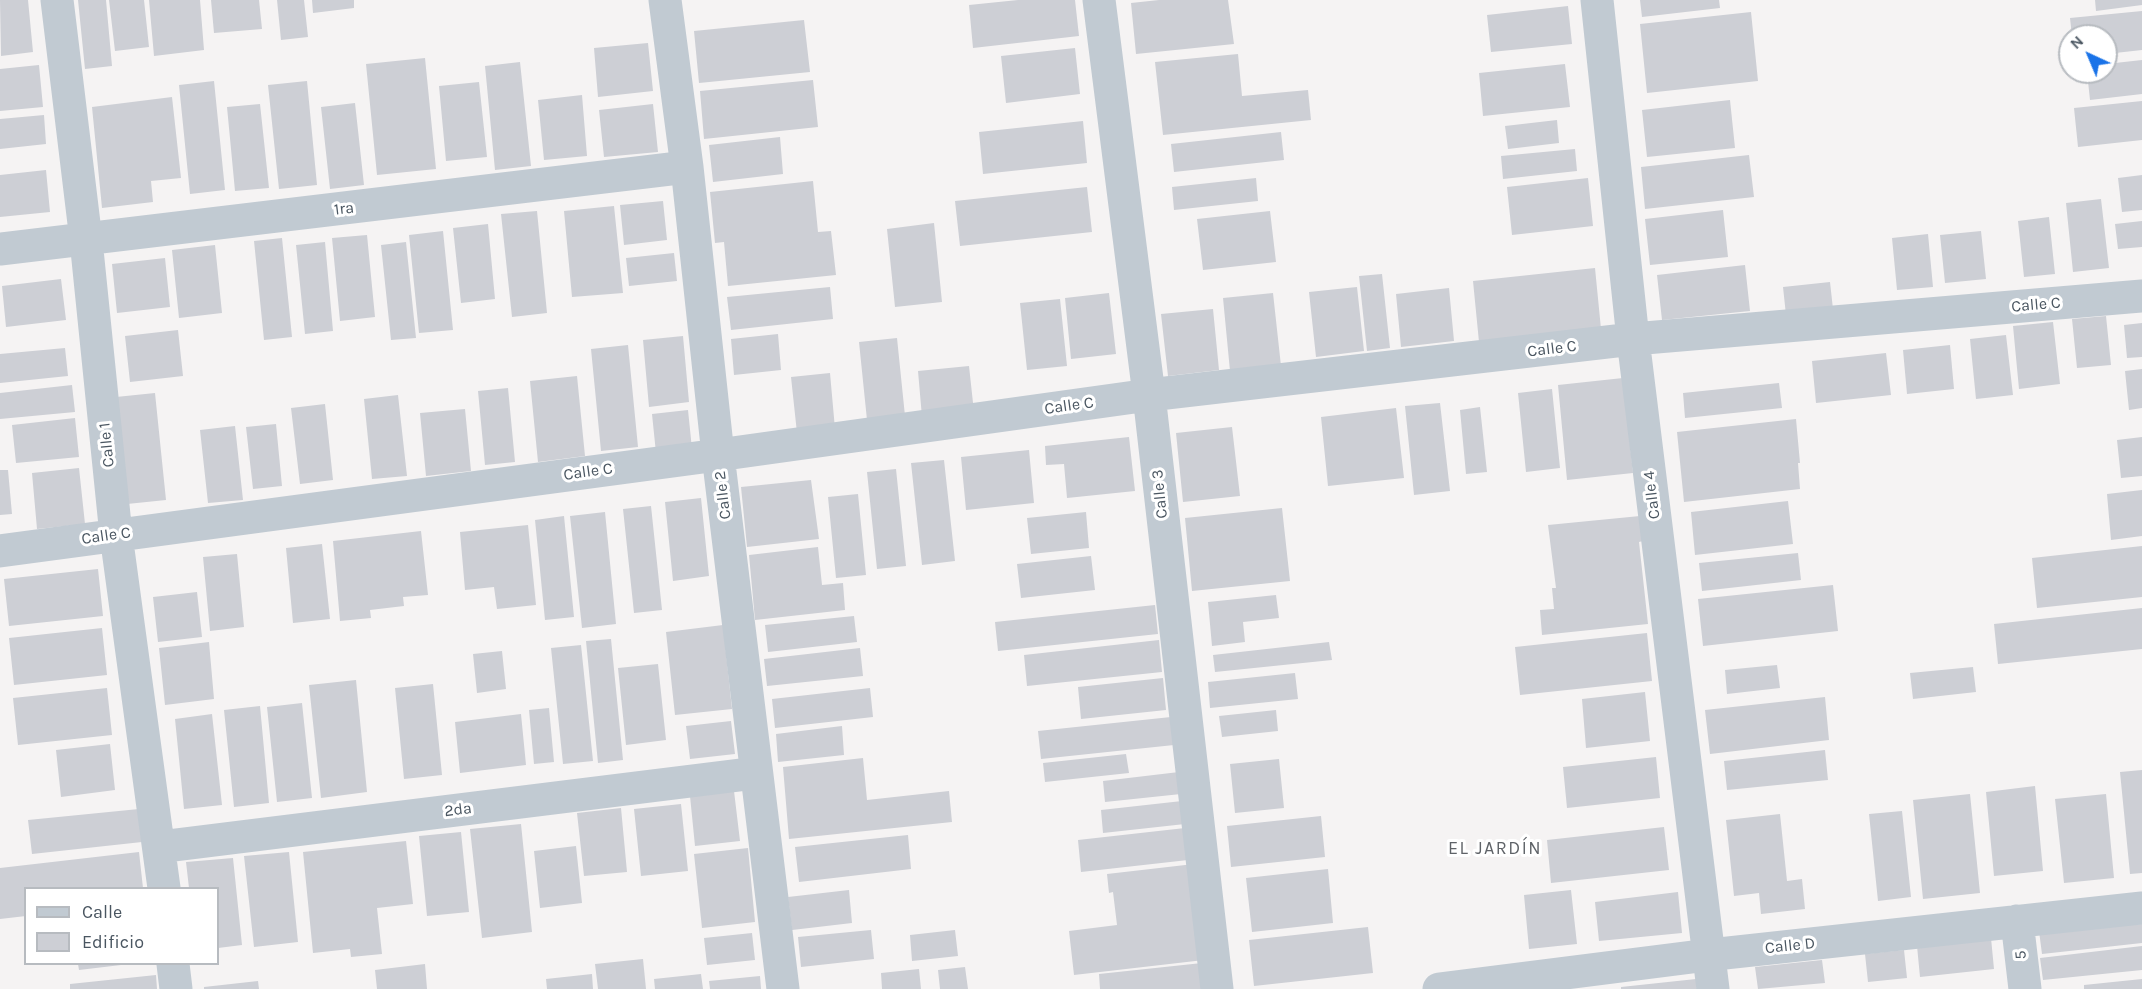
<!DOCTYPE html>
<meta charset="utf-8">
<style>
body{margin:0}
#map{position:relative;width:2142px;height:989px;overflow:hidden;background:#f5f3f3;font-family:Karla,sans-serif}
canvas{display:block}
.legend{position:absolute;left:24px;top:887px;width:195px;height:78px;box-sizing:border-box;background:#fff;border:2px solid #b7bbc0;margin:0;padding:8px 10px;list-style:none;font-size:18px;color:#4a5661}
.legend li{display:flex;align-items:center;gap:12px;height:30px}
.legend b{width:30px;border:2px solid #b7bbc0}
.north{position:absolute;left:2058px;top:24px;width:60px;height:60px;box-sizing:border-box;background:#fff;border:2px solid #b7bbc0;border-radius:50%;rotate:316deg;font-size:16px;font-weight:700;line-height:24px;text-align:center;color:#4a5661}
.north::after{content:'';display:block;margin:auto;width:21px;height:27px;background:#1a73e8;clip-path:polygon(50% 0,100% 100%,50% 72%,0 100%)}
</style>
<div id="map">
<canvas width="2142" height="989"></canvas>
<ul class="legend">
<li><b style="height:8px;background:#c1cad2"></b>Calle</li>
<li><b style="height:16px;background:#cdcfd5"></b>Edificio</li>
</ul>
<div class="north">N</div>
</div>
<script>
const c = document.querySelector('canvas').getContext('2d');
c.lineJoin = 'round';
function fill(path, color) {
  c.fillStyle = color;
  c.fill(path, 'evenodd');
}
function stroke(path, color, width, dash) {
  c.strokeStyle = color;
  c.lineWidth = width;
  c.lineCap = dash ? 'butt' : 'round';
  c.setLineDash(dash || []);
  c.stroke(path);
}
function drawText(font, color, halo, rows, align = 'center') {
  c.font = font + ' Karla,sans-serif';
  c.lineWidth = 6;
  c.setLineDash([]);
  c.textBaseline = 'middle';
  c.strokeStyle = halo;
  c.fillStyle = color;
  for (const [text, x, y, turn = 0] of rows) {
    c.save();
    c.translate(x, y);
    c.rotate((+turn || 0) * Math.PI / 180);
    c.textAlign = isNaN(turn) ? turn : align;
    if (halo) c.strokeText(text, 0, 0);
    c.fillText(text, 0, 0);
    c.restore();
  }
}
fill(new Path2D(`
 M0 0H28L33 52 1 56Z
 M78 0H106L112 66 85 69Z
 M109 0H144L149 47 115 51Z
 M149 0H200L204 50 154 56Z
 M211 0H259L262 29 214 33Z
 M277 0H304L308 37 281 40Z
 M312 0H354V8L313 13Z
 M1018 0H1075L1079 36 973 48 969 5Z
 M1159 0H1228L1234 44 1136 54 1131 3Z
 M1640 0H1719L1720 8 1642 17Z
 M2095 0H2142V5L2096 11Z
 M1568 6 1572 44 1491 52 1487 15Z
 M2142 11V50L2106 54V36H2072L2070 18Z
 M1751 12 1758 81 1647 93 1640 24Z
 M804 20 810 72 699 83 694 31Z
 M648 43 653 91 598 97 594 48Z
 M1075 48 1080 94 1006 103 1001 56Z
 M1238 54 1242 96 1308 90 1311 120 1163 135 1155 62Z
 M425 58 436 169 377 175 366 64Z
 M2142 60V94L2090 100 2087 72H2106V64Z
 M520 62 531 166 495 170 485 66Z
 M1565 64 1570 107 1483 116 1479 73Z
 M39 65 43 107 0 111V69Z
 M813 80 818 127 704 139 700 91Z
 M214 81 225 190 190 194 179 85Z
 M307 81 317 185 279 189 268 85Z
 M479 82 487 157 446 161 439 86Z
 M582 95 587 156 544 160 538 100Z
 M172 97 181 178 151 181 153 202 102 208 92 107Z
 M1730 100 1735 148 1647 157 1642 110Z
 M2142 101V140L2078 147 2074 108Z
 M355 103 364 185 330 189 321 107Z
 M260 104 269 188 235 191 227 107Z
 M653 104 658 152 604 157 599 110Z
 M44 115 46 144 0 149V119Z
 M1557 120 1559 143 1508 149 1505 126Z
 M1083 121 1087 163 983 174 979 132Z
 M1281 132 1284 160 1174 172 1171 144Z
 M780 137 783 174 713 182 709 145Z
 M1575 149 1577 171 1503 179 1501 156Z
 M1749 155 1754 197 1645 209 1641 167Z
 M46 170 50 212 0 217V175Z
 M2142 175V210L2122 212 2118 178Z
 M1256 178 1258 201 1174 210 1172 187Z
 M1588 178 1593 226 1512 235 1507 187Z
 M813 181 818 232 831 231 836 275 728 286 724 242 715 243 710 192Z
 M1087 187 1092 232 960 246 955 201Z
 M2101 199 2109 268 2073 272 2066 203Z
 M663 201 667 240 624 245 620 205Z
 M614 206 623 293 572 297 564 211Z
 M1723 210 1728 257 1650 265 1645 219Z
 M537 211 547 313 512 317 501 214Z
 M1270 211 1276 262 1203 270 1197 219Z
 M2049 217 2055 274 2024 277 2018 221Z
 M2142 221V247L2118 249 2115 224Z
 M934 223 942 302 895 307 887 229Z
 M488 224 495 299 461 303 453 228Z
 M443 231 453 330 419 333 409 235Z
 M1981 231 1986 279 1945 283 1940 235Z
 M1928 234 1933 287 1897 290 1892 238Z
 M367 235 375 317 340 321 332 238Z
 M282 238 292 337 264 340 254 241Z
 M325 242 333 331 305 334 296 245Z
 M406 242 416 338 391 340 381 245Z
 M215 245 222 313 179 318 172 250Z
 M674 253 677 281 629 286 626 258Z
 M165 258 170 307 117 313 112 264Z
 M1745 265 1750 311 1662 320 1657 275Z
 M1595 268 1601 329 1479 342 1473 281Z
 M1382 274 1390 348 1367 351 1359 276Z
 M61 279 66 320 6 327 2 286Z
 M1830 282 1833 309 1786 315 1783 287Z
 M830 287 833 319 731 330 727 297Z
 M1357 287 1364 351 1316 357 1309 292Z
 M1449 288 1454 341 1401 347 1396 294Z
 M1109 293 1116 354 1071 359 1065 298Z
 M1273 293 1281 366 1230 371 1223 298Z
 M1060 299 1067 366 1027 370 1020 303Z
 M1213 309 1219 370 1168 376 1161 314Z
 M2106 316 2111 365 2077 368 2072 319Z
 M2053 322 2060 384 2019 389 2013 326Z
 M2142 323V357L2127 358 2124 325Z
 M178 330 183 376 130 382 125 336Z
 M778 334 781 370 734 375 731 339Z
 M2006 335 2013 395 1976 399 1970 339Z
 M683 336 689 402 649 407 643 340Z
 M897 338 905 416 867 420 859 342Z
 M628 345 638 447 601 451 591 349Z
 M1950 345 1954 389 1907 394 1903 350Z
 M65 348 68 376 0 383V354Z
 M1886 353 1891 395 1816 403 1812 361Z
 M969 366 974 412 922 417 918 371Z
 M2142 369V408L2129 410 2125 371Z
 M830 373 835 429 797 433 791 377Z
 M577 376 585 456 538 462 530 381Z
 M1623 378 1633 473 1567 480 1558 385Z
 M1779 383 1782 408 1685 418 1683 393Z
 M72 385 75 412 0 419V393Z
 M508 388 515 462 485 465 478 391Z
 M1552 389 1560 468 1526 472 1518 393Z
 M155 393 166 500 127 504 116 397Z
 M398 395 407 476 372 479 364 399Z
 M1440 403 1450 491 1414 495 1405 406Z
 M325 404 333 480 300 484 291 408Z
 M1480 407 1487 472 1466 474 1460 410Z
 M1396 408 1404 478 1328 486 1321 417Z
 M465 409 471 471 426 476 420 413Z
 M688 410 692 449 656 453 652 414Z
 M75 418 79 457 16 463 12 425Z
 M1796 419 1800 463H1798L1800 489 1684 502 1677 432Z
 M276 424 282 486 253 489 246 427Z
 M235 426 243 500 208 503 200 430Z
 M1232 427 1240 496 1183 502 1176 433Z
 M1129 437 1135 491 1067 498 1064 464 1046 465 1045 446Z
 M2142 437V476L2121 478 2117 440Z
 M1029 450 1034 503 966 510 961 457Z
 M944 460 955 561 922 565 911 463Z
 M79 468 85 524 37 529 32 473Z
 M896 469 906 566 877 569 867 472Z
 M0 470H8L12 514 0 515Z
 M811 480 819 539 747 547 741 487Z
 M2142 490V536L2111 540 2107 494Z
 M858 494 866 575 836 578 828 497Z
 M701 498 709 576 673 581 665 502Z
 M1788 501 1793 544 1695 555 1691 512Z
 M651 506 662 610 634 613 623 509Z
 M1282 508 1290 581 1192 591 1185 518Z
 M605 512 616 624 582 628 570 516Z
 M1086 512 1089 548 1031 554 1027 518Z
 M564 516 574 617 545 620 535 520Z
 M1640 516 1643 541 1639 542 1648 624 1542 635 1540 610 1554 609 1552 588H1556L1548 525Z
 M528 525 536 605 497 609 494 587 465 590 460 532Z
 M421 531 428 595 403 597 404 606 370 610 371 618 340 621 333 541Z
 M322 544 330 619 293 623 286 548Z
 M2142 546V597L2037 608 2032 558Z
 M818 547 822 585 843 583 845 610 755 620 749 555Z
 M1798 553 1801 580 1702 591 1699 563Z
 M237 554 244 627 210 631 203 557Z
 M1091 556 1095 590 1021 598 1017 564Z
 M98 569 103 616 9 626 4 579Z
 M1833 585 1838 631 1703 646 1698 599Z
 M197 592 202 637 158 642 153 597Z
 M1276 595 1279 618 1243 622 1245 642 1212 646 1208 602Z
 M1155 605 1158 634 998 651 995 622Z
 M2142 608V649L1998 664 1994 624Z
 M854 616 857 642 768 652 765 625Z
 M723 625 732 709 675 715 666 632Z
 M102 628 107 675 14 685 9 638Z
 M1647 633 1652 681 1520 695 1515 647Z
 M611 639 623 760 598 763 586 641Z
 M1159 640 1162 672 1027 686 1024 655Z
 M209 642 214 699 165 705 159 648Z
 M1329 642 1332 660 1215 672 1213 655Z
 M581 645 593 761 563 764 551 648Z
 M860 648 863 676 767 686 764 659Z
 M502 651 506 689 477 693 473 654Z
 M658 664 666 740 626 745 618 668Z
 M1777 665 1780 688 1727 694 1725 670Z
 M1973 667 1976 692 1913 699 1910 673Z
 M1295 673 1298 699 1210 708 1208 682Z
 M1163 678 1166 710 1081 719 1078 687Z
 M356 680 367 792 321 798 309 685Z
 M433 684 442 775 404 779 395 688Z
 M107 688 112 735 18 745 13 698Z
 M870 688 873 717 775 728 772 699Z
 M1645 692 1650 741 1586 748 1582 699Z
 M1825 697 1829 740 1710 754 1705 710Z
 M302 703 312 798 277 802 267 707Z
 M260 706 269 803 234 807 224 710Z
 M549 708 554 762 534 764 529 710Z
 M1276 710 1278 731 1222 737 1219 716Z
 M212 714 222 805 184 809 175 719Z
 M521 714 526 765 460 773 455 722Z
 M1171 717 1174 745 1041 759 1038 731Z
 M731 721 735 754 690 759 686 726Z
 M842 726 844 755 778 762 776 734Z
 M110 744 115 790 61 797 56 750Z
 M1825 750 1828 780 1727 790 1724 761Z
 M1126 754 1129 773 1045 782 1043 763Z
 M1656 757 1660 798 1567 808 1563 767Z
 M863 758 867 800 949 791 952 822 789 839 783 767Z
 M1279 759 1284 808 1235 813 1230 764Z
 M2142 770V873L2130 874 2120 772Z
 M1179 772 1181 794 1105 802 1103 781Z
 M2035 786 2043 871 1994 876 1986 792Z
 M734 791 740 841 695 846 690 796Z
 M1970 794 1980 893 1923 899 1913 800Z
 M2106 794 2114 878 2064 883 2055 799Z
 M1182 801 1185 824 1103 833 1101 810Z
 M681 804 688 871 641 876 634 809Z
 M621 808 627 872 584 876 577 813Z
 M139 809 142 842 32 854 28 820Z
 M1902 811 1911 897 1878 901 1869 814Z
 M1780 814 1787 881 1802 879 1805 909 1761 914 1759 893 1734 896 1726 820Z
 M1321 816 1325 857 1231 867 1227 826Z
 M521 824 532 932 482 938 470 829Z
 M1664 827 1669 870 1551 883 1547 840Z
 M1185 828 1188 860 1081 872 1078 840Z
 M461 832 469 912 427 916 419 836Z
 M908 835 911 869 799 882 795 847Z
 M406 841 413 904 377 908 382 954 351 957 350 949 313 953 303 852Z
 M576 846 582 903 540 908 534 851Z
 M748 848 755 922 702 928 694 854Z
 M139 852 143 888H26V916L0 919V868Z
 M289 852 298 942 254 947 244 856Z
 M233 858 242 945 218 948V888H189L186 862Z
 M1194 864 1204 960 1074 975 1069 931 1117 925 1113 892 1109 893 1107 874Z
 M1328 869 1333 923 1252 932 1246 878Z
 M849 890 852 923 792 930 788 897Z
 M1571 890 1577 944 1529 949 1524 895Z
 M1678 892 1682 933 1599 941 1595 902Z
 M2142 924V943L2042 954 2039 931Z
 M1368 927 1373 973 1254 986 1249 940Z
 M871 930 874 959 801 967 798 937Z
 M955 930 958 956 912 961 910 935Z
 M752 933 755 960 707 965 704 938Z
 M1991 938 1994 969 1920 977 1917 946Z
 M2142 946V970L2043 980 2040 958Z
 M1904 950 1907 978 1868 982 1865 954Z
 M643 959 646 989H598L595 964Z
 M1822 960 1825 983 1758 989 1755 967Z
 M1202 963 1205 989H1100L1099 974Z
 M78 964H120L121 965 79 970Z
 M425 964 427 989H377L375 970Z
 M965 967 968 989H940L938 970Z
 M919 969 921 989H882L881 973Z
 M592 974 593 989H547L546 979Z
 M701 974 703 989H655L654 979Z
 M156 975 157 989H70V984Z
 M760 976 761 989H710L709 981Z
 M1696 979 1697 989H1621V987Z
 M2142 979V989H2084V985Z
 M258 981 259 989H204V987Z`), '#cdcfd5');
stroke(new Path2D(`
 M57 0 86 240 116 535 164 888
 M665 0 687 167 718 455 783 989
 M1099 0 1149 395 1217 989
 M1597 0 1633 339 1713 989
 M0 249 687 167
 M0 551 718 455 1149 395 1633 339 2142 296
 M159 847 756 773
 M2017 921 2025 989
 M173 964 176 989
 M1439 989 1708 955 2142 908`), '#c1cad2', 33);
drawText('16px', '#4a5661', '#fff', [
 ["1ra",344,209,-7],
 ["Calle C",2036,305,-5],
 ["Calle C",1552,349,-7],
 ["Calle C",1069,406,-8],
 ["Calle 1",107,445,-96],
 ["Calle C",588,472,-8],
 ["Calle 3",1160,494,-96],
 ["Calle 2",723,495,-97],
 ["Calle 4",1652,495,-97],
 ["Calle C",106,536,-8],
 ["2da",458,810,-7],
 ["Calle D",1790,946,-6],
 ["5",2021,955,-96]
]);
c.letterSpacing = '1.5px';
drawText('18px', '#5f6368', '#fff', [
 ["EL JARDÍN",1495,849]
]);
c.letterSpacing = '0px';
</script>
